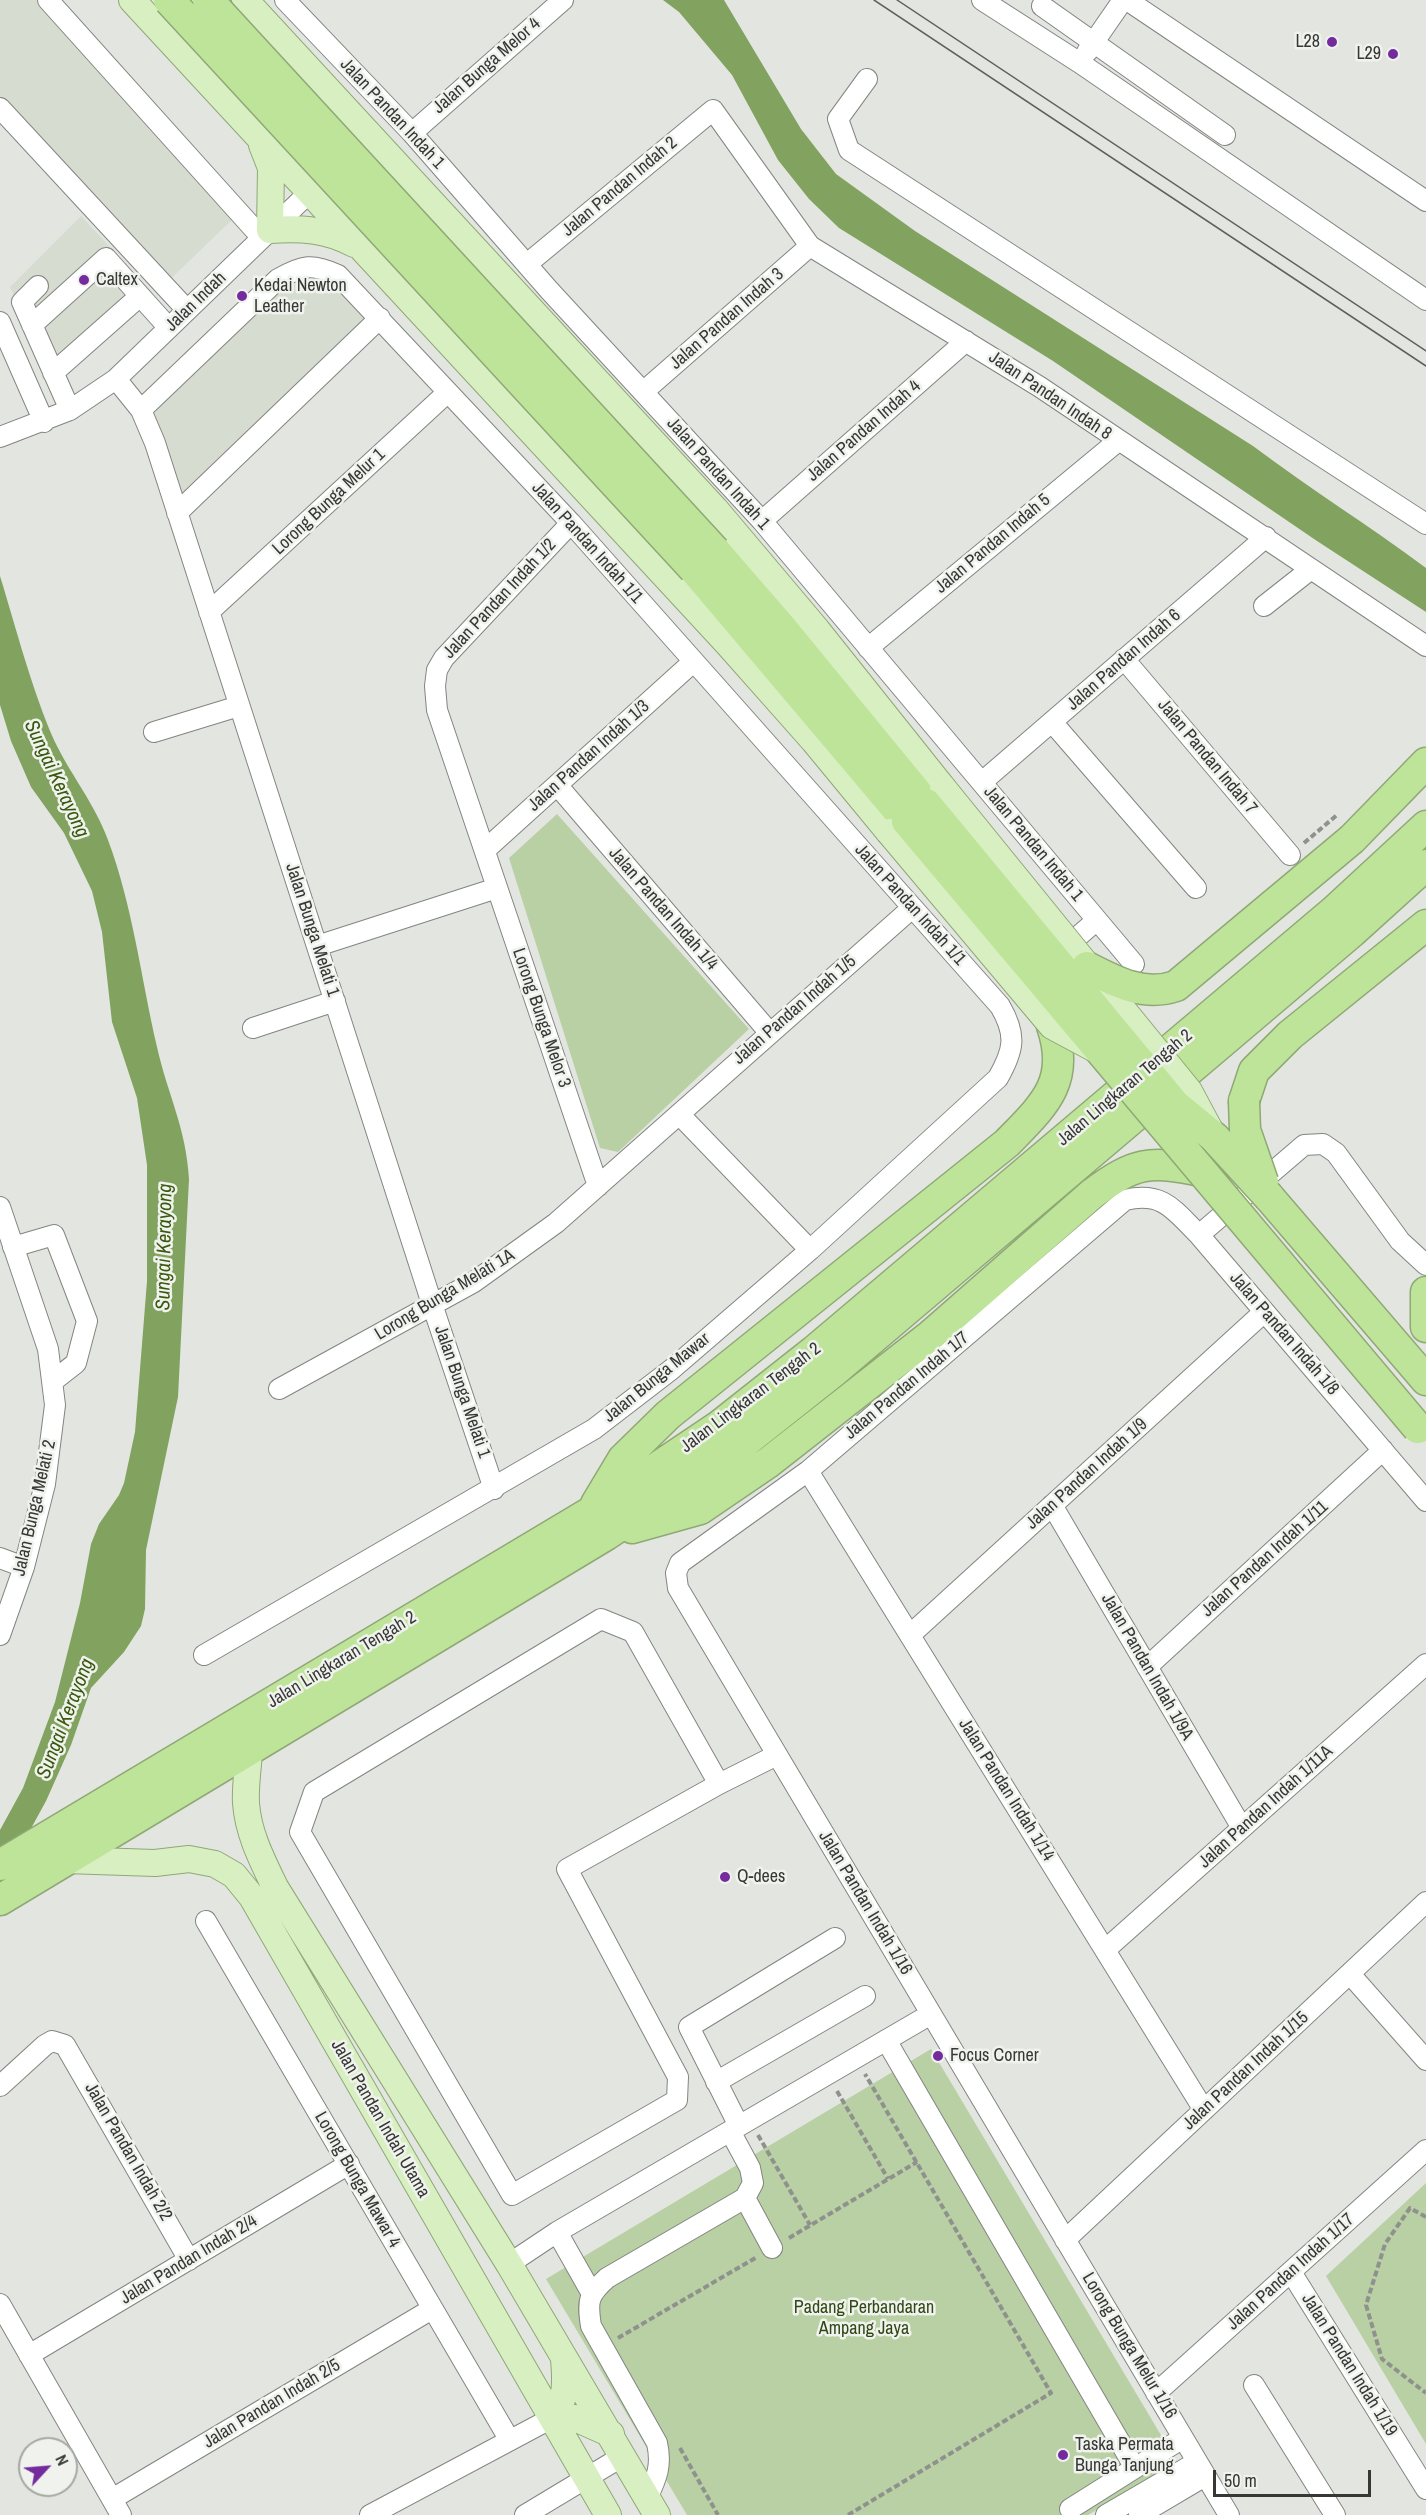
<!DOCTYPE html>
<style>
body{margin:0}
#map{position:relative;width:1426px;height:2515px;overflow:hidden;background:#e3e6e0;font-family:"Archivo Narrow",sans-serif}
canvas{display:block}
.north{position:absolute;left:18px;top:2437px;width:60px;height:60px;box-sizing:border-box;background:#f0f3ed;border:2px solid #a6a8a4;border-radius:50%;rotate:64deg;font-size:16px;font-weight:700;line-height:24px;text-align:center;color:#373836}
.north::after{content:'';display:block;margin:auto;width:21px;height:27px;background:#742b9e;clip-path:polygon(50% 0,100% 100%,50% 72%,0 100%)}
.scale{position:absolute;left:1213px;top:2470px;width:158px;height:27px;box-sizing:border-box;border:3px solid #373836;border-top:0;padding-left:8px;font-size:18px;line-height:21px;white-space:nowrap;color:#373836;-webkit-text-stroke:4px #f0f3ed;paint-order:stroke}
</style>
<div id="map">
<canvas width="1426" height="2515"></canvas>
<div class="north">N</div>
<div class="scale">50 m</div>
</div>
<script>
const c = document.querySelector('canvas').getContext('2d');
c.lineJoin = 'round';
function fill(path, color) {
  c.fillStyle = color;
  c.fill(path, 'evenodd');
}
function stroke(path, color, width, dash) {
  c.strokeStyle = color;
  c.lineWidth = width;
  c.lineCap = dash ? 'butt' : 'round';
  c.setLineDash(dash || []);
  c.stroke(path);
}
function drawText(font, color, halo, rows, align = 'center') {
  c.font = font + ' "Archivo Narrow",sans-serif';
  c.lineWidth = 5;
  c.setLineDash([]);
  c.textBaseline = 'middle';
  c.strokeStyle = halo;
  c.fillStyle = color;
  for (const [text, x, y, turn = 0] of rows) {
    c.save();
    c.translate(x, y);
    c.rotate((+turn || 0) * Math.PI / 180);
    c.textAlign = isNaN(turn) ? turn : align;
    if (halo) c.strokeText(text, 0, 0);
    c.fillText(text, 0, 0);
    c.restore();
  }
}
fill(new Path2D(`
 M0 0H37L234 218 160 289 0 116Z
 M81 216 153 293 53 384 10 287Z
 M300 273 333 281 371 320 182 501 150 412 284 284Z`), '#d6dcd0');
fill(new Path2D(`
 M557 814 749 1029 618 1152 600 1148 509 858Z
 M931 2049 1177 2462 1088 2515H687L546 2279Z
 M1426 2183V2444L1326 2276Z`), '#b8d0a3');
fill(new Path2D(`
 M663 0H724L801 129 836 174 915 231 1253 446C1310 489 1370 526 1426 568V612L1317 541 1053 361 839 228 809 199 778 160 732 75 679 12Z
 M0 576C16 628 32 690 54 740 70 774 95 804 108 840 133 907 141 978 157 1047 168 1096 186 1127 189 1179L178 1397 146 1550 145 1609 141 1626 124 1652 91 1688 71 1745 46 1801 22 1845 0 1873V1830L23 1788 55 1702 80 1603 91 1544 99 1524 119 1495 124 1483 135 1432 147 1281V1165L137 1098 112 1022 102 932 92 891 64 833 31 787 11 741 0 705Z`), '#81a35f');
const minor = new Path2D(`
 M48 0 262 238
 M285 0 412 133 549 290 762 521 1134 964
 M982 0 1080 63 1426 300
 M1127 0 1426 201
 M1042 6 1225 135
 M1087 52 1123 0
 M867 79 838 119 849 150 1426 524
 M0 108 187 310
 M412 133 563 0
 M527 264 713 110 810 246 1040 387 1426 646
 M38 286 22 302 70 410
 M0 322 44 422
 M32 325 106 258 169 328
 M53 373 140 296
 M116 379 141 410 155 443 433 1307 494 1489
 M643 392 810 246
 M141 410 278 279C303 265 312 263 338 275L571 523 1000 1006C1017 1035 1014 1050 998 1078L810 1250 672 1369 594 1429 204 1655
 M0 437 70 410 116 379 318 184
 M177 513 380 318
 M762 521 966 341
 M571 523 444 658 437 670 435 686 437 710 598 1186
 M1264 606 1311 569
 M209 612 448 392
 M868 648 1118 441
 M1124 659 1290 855
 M1052 722 1196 888
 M154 732 239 706
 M982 782 1266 537
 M557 785 769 1032
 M485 850 693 662
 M317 946 497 888
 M1060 952 1097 920
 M253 1028 335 1001
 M679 1114 810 1250
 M0 1207 48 1349 55 1405 45 1484 24 1567 0 1635
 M1199 1235 1304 1145 1323 1144 1336 1153 1400 1241 1426 1265
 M13 1247 54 1235 87 1321 76 1363 53 1381
 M279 1389 474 1282 556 1223 912 908
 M808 1471 1204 2110
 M1052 1505 1242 1828
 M0 1558 24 1567
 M910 1635 1264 1312
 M1147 1667 1383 1450
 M719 1784 633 1632 601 1619 314 1792 300 1832 512 2195 677 2100 678 2077 567 1869 719 1784 777 1755
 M206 1921 509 2439
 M1105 1950 1426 1664
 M1350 1974 1426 2060
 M886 2040 1135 2468 1183 2438
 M716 2082 865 1996
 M0 2086 45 2045 52 2041 65 2045 189 2260
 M739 2126 689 2027 835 1938
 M745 2198 772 2248
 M557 2232 591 2292
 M1065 2240 1426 1902
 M509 2264 557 2232 931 2014
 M1291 2272 1426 2489
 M0 2304 121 2515
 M29 2355 349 2164
 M1254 2385 1335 2515
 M1156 2393 1426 2150
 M647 2498C657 2478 662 2465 657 2443L591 2326C587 2301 588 2295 607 2278L745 2198 753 2183 750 2168 730 2131
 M112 2499 432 2309
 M1070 2509 1135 2468
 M370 2515 552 2418
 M525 2515 623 2456
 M1106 2515 1197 2462
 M1139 2515 1205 2476
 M1229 2515 678 1588 676 1573 680 1563 808 1471 1125 1200C1163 1191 1174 1210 1199 1235L1426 1501`);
const major = new Path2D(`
 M132 0 727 643 814 741 889 832
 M245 0 715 509 817 630 943 788
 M262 145 271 168 270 230C301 228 326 229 354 244
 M249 1752C248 1769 245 1787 246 1803 248 1833 262 1860 275 1887L509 2264 657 2515
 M65 1860 155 1863 189 1859 215 1864 234 1875 252 1897 608 2515
 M552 2418C567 2399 566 2382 564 2359
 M552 2418H575L611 2434`);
const highway = new Path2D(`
 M715 551 780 626 926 804
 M694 569 907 821
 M1352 839 1426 763
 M1244 1101 1254 1071 1290 1035 1426 925
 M1269 1197 1426 1380
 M1426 1292V1327
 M596 1504 623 1459 668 1415 1007 1143C1044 1105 1071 1082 1052 1026
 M632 1528 700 1509 769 1462 931 1335 1092 1194C1135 1162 1149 1160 1201 1171
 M0 1865 591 1512 719 1426 814 1351 1334 911 1426 826
 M0 1900 606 1535 735 1450 832 1373 1352 932 1426 865`);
stroke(minor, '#828580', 22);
stroke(major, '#8fa876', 28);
stroke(highway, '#8fa876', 33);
stroke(new Path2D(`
 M1304 843 1337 815
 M837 2091 888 2179
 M758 2135 810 2225
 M1426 2217 1410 2208 1385 2244 1366 2305 1382 2359 1426 2393
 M789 2238 917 2162
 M618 2338 757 2257
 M680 2448 718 2515
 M848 2515 1051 2393 865 2074`), '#8f918d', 4, [6, 3]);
stroke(minor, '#fff', 20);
stroke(major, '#d8efc2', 26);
stroke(highway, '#bee499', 30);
stroke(new Path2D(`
 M874 0 1426 366
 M897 0 1426 351`), '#5f605e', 1.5);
const majorBridge = new Path2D(`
 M943 788 1189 1091 1211 1132
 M889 832 1052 1026 1095 1049`);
const highwayBridge = new Path2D(`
 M169 0 694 569
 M208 0 715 551
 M926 804 1175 1105 1214 1137 1269 1197
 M907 821 1418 1428
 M1087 967C1116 982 1144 997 1176 986L1352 839
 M1244 1101 1245 1130 1263 1182`);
stroke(majorBridge, '#8fa876', 28, []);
stroke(highwayBridge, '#8fa876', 33, []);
stroke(majorBridge, '#d8efc2', 26);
stroke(highwayBridge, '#bee499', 30);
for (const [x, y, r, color] of [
 [1332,42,6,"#742b9e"],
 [1393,54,6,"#742b9e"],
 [84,280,6,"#742b9e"],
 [242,296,6,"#742b9e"],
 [725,1877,6,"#742b9e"],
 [938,2056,6,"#742b9e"],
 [1063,2455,6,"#742b9e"]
]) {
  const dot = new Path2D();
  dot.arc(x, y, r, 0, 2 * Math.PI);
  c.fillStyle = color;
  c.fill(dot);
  stroke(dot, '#f0f3ed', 2);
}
drawText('18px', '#373836', '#f0f3ed', [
 ["L28",1320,42,"right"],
 ["L29",1381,54,"right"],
 ["Caltex",96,280],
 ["Kedai Newton",254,286],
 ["Leather",254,307],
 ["Q-dees",737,1877],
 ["Focus Corner",950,2056],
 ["Taska Permata",1075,2445],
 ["Bunga Tanjung",1075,2466]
], 'left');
drawText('18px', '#373836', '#f0f3ed', [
 ["Jalan Bunga Melor 4",487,66,-41],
 ["Jalan Pandan Indah 1",392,114,47],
 ["Jalan Pandan Indah 2",620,187,-40],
 ["Jalan Indah",196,302,-44],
 ["Jalan Pandan Indah 3",727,319,-41],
 ["Jalan Pandan Indah 8",1050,396,34],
 ["Jalan Pandan Indah 4",864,431,-41],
 ["Jalan Pandan Indah 1",718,474,48],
 ["Lorong Bunga Melur 1",329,502,-43],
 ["Jalan Pandan Indah 1/1",587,543,48],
 ["Jalan Pandan Indah 5",993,544,-40],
 ["Jalan Pandan Indah 1/2",500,599,-47],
 ["Jalan Pandan Indah 6",1124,660,-41],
 ["Jalan Pandan Indah 1/3",589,756,-42],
 ["Jalan Pandan Indah 7",1207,757,50],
 ["Jalan Pandan Indah 1",1033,844,50],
 ["Jalan Pandan Indah 1/1",910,905,48],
 ["Jalan Pandan Indah 1/4",663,909,49],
 ["Jalan Bunga Melati 1",312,930,72],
 ["Jalan Pandan Indah 1/5",795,1010,-41],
 ["Lorong Bunga Melor 3",541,1018,71],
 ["Jalan Lingkaran Tengah 2",1125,1088,-40],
 ["Lorong Bunga Melati 1A",445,1295,-31],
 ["Jalan Pandan Indah 1/8",1284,1334,49],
 ["Jalan Bunga Mawar",657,1378,-39],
 ["Jalan Pandan Indah 1/7",907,1386,-40],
 ["Jalan Bunga Melati 1",462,1392,71],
 ["Jalan Lingkaran Tengah 2",751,1398,-37],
 ["Jalan Pandan Indah 1/9",1087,1474,-42],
 ["Jalan Bunga Melati 2",35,1508,-77],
 ["Jalan Pandan Indah 1/11",1265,1559,-42],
 ["Jalan Lingkaran Tengah 2",342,1660,-31],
 ["Jalan Pandan Indah 1/9A",1147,1667,60],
 ["Jalan Pandan Indah 1/14",1006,1790,58],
 ["Jalan Pandan Indah 1/11A",1266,1807,-42],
 ["Jalan Pandan Indah 1/16",865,1903,59],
 ["Jalan Pandan Indah 1/15",1246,2071,-43],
 ["Jalan Pandan Indah Utama",380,2119,60],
 ["Jalan Pandan Indah 2/2",128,2152,60],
 ["Lorong Bunga Mawar 4",357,2180,60],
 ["Jalan Pandan Indah 2/4",189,2260,-31],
 ["Jalan Pandan Indah 1/17",1291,2272,-42],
 ["Lorong Bunga Melur 1/16",1129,2346,59],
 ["Jalan Pandan Indah 1/19",1349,2365,58],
 ["Jalan Pandan Indah 2/5",272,2404,-31]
]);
drawText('18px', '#314816', '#f0f3ed', [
 ["Padang Perbandaran",864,2308],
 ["Ampang Jaya",864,2329]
]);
drawText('italic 20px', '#3a590f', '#f0f3ed', [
 ["Sungai Kerayong",56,779,65],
 ["Sungai Kerayong",165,1247,-89],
 ["Sungai Kerayong",66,1719,-69]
]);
</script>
